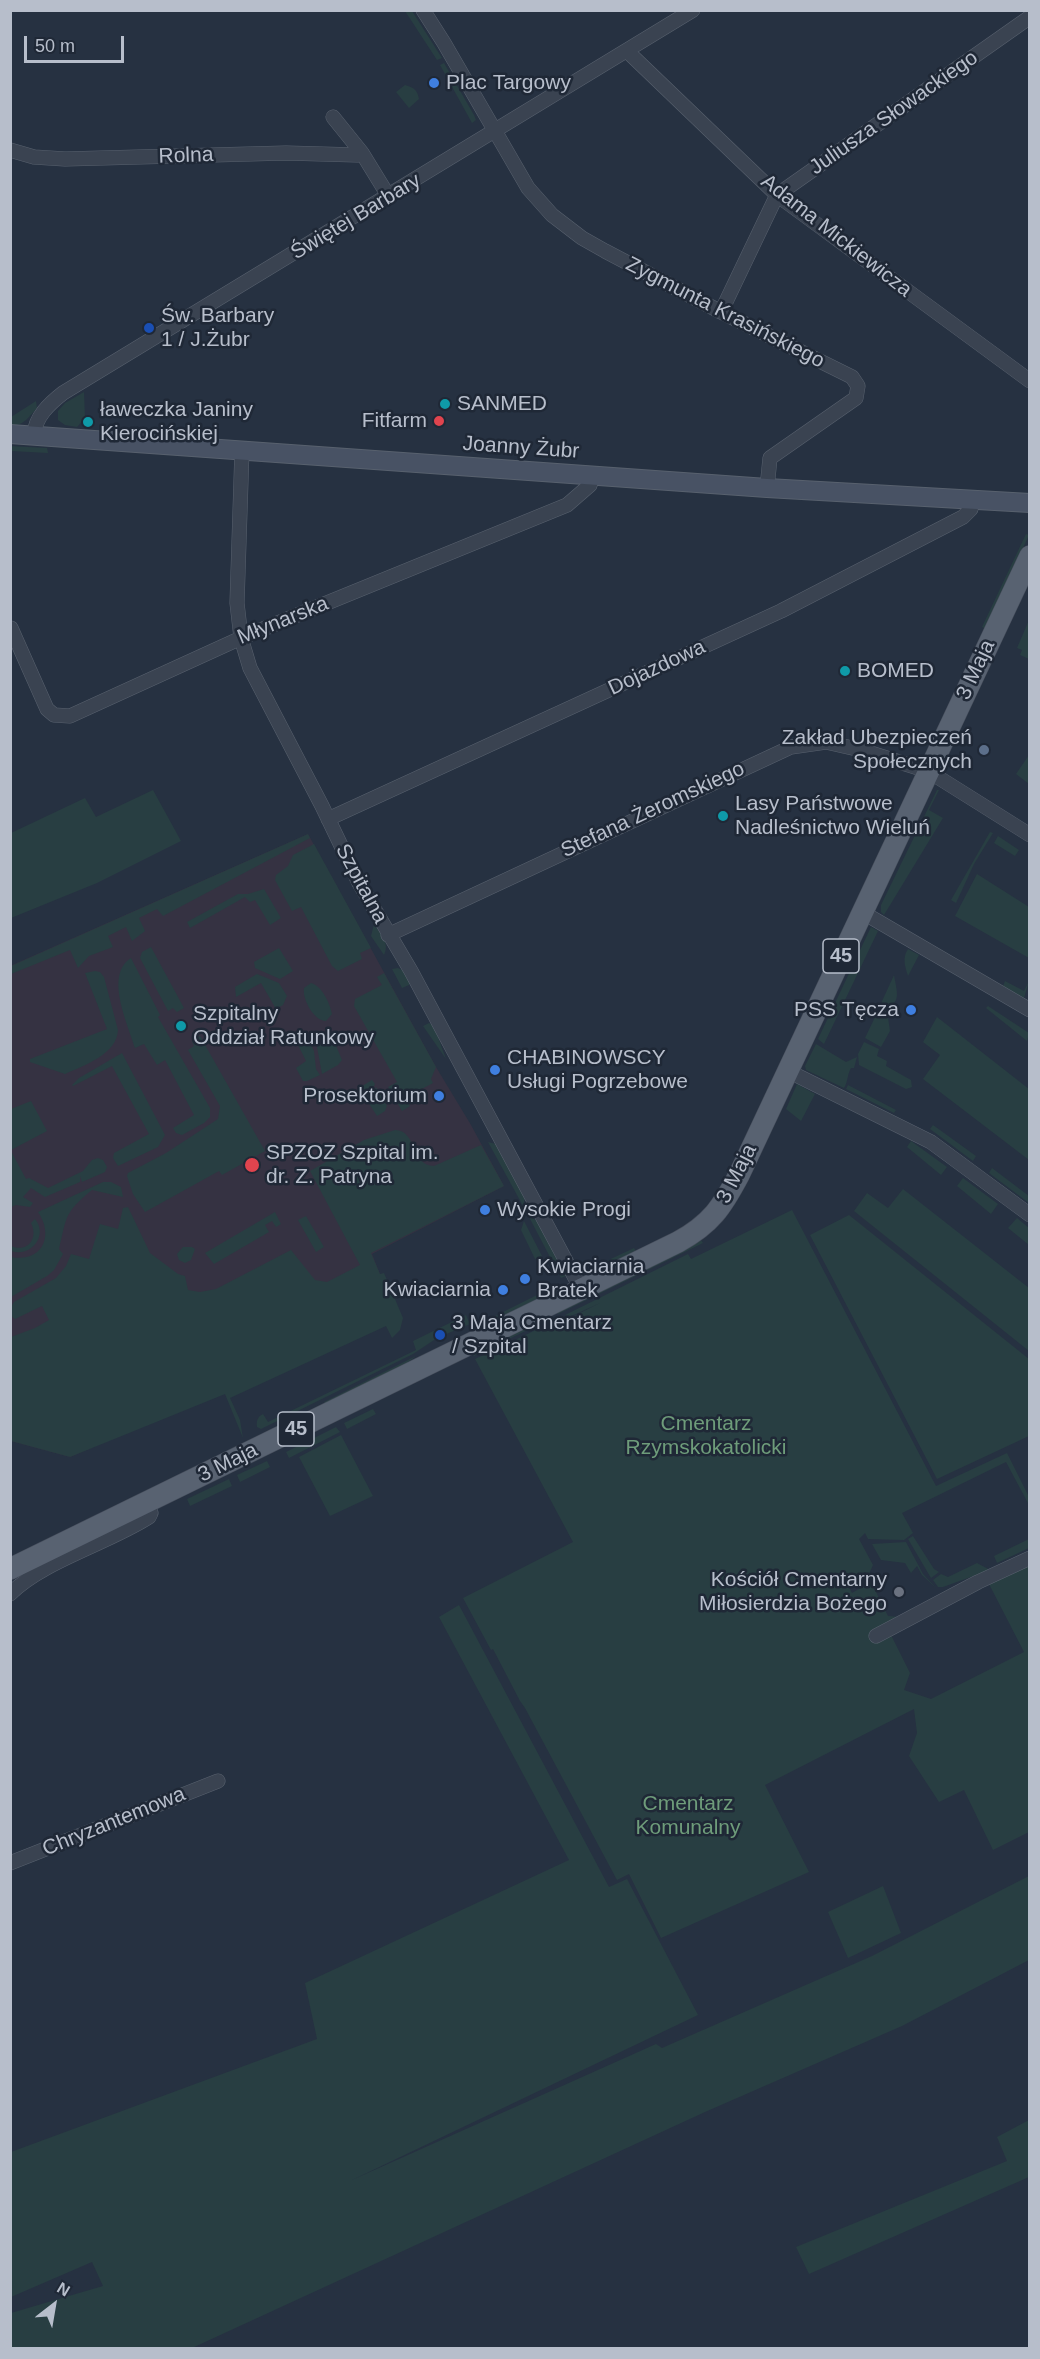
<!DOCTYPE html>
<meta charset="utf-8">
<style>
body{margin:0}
#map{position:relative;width:1040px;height:2359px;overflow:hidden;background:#263141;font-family:Helvetica,sans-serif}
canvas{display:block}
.frame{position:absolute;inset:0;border:12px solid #b7becb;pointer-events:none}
.north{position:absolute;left:24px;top:2275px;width:60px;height:60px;-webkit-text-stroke:4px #1f2836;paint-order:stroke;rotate:31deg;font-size:16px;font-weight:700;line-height:24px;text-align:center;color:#b7becb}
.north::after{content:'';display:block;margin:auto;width:21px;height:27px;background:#b7becb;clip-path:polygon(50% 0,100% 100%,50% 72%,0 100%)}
.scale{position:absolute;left:24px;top:36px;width:100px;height:27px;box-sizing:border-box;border:3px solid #b7becb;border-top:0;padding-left:8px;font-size:18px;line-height:21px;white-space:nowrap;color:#b7becb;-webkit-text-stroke:4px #1f2836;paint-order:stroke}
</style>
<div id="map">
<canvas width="1040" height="2359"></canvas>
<div class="frame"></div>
<div class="north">N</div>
<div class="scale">50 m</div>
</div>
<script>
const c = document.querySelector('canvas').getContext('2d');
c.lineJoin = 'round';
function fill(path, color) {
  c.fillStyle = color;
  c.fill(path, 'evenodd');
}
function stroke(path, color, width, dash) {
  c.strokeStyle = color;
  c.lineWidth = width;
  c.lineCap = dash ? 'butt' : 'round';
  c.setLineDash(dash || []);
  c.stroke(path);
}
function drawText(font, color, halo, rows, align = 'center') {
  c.font = font + ' Helvetica,sans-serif';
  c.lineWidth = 5;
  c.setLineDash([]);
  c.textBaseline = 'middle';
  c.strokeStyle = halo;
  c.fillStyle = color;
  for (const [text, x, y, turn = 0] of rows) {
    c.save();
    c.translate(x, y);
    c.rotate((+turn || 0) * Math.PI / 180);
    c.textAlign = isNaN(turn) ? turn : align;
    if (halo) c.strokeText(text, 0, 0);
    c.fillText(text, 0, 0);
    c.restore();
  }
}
fill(new Path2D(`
 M308 834 436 1067 471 1125 504 1186 372 1254 397 1317 70 1457 11 1441 10 966Z`), '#353242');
fill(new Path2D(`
 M405 11H412L442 58 437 60Z
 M444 63 474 115 476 120 472 123 440 65Z
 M405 85C414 88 417 89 419 99L409 108 396 92Z
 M84 392 85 418 77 427 65 425 58 420V411L65 403Z
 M36 401 37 408C30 416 22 427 11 426V417Z
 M10 446 47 448 48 453 11 451Z
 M1026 534 1029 535 986 629 982 627Z
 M1029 620V659L1020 655 1022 650 1017 648Z
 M1029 755V784L1016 774Z
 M153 790 181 841 97 883 11 918V833L85 798 96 817Z
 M937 790H939L929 810 943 818 884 915 881 912V905Z
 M990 832 993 833 974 864 956 903 951 900Z
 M308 834 310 838 163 916 157 909 139 918 145 931 132 941 126 927 108 936 113 947 89 956 78 968 70 950 11 974V966Z
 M998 836 1019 850 1015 856 994 843Z
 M314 844 371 948 360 953 362 959 338 971 332 966 301 907 292 911 275 880 276 875 288 866 293 855Z
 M977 874 1029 907V958L955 916Z
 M264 889 281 918 270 925 255 900 250 902 245 897 190 928 187 922 238 894H248Z
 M374 924C381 934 390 943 384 955L371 936Z
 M871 927 878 931 824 1044 818 1039Z
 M151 947 184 1008 177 1012 173 1008 168 1011 140 958 142 952Z
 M279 948 293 971 280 979 255 968 254 962Z
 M908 949 919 955 908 976C905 966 902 958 908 949Z
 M131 958 160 1015 158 1017 210 1108V1117L204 1123 182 1135 176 1133 173 1128 194 1115 165 1060 157 1065 144 1044 135 1048C128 1024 104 975 131 958Z
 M398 968 404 971 410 982 409 985 402 988 392 969Z
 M95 971 100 972 104 977 118 1030C117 1054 85 1065 65 1074L30 1062V1059L107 1029 85 973Z
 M384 973 436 1067 431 1079 433 1083 405 1098 410 1106 402 1111 388 1087 397 1082 354 1006 355 999 382 985 377 977Z
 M257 974 279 983 287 996 283 1005 276 1009 261 983 236 997 235 987Z
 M894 975C898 997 902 1004 878 1010Z
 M1005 981 1024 991 1029 981 1024 998 1003 986Z
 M311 983C322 986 330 1003 332 1014L326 1021C314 1021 302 999 304 988Z
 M988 1006 1029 1033 1027 1041 986 1008Z
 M892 1009 888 1017 890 1031 881 1047 865 1038 877 1013Z
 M937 1017 1029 1089V1160L923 1079 940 1055 923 1042Z
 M429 1023 434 1026 446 1059 423 1026Z
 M305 1033 314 1051 316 1069 320 1075 307 1081H303L296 1068 306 1061 295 1039Z
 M200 1036 265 1151 222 1175 219 1171 145 1212 133 1194 127 1176 128 1173 166 1153 218 1119 220 1106 188 1050 194 1046 192 1041Z
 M332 1036 342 1060 338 1065 322 1074 317 1047Z
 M864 1042 879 1049 877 1056 887 1061 886 1066 911 1080 912 1087 906 1089 859 1065 858 1054Z
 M816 1044 846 1062 857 1057 854 1068H851C847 1075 848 1082 844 1088L806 1070 805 1066Z
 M122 1053 165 1135 158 1147 118 1166 113 1158 114 1153 149 1134 112 1066 73 1086 72 1085 79 1078Z
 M372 1080 375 1084 367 1100 359 1088Z
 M797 1084 815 1094 801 1121 786 1109Z
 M848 1085 896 1110 894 1113 846 1089Z
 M376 1087 387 1106 385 1111 377 1116 368 1102Z
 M31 1101 47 1131 11 1150V1109Z
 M933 1125 976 1156 973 1161 930 1129Z
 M395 1130C417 1130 411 1166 434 1166L481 1145 504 1186 371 1253 380 1274 384 1273 403 1318 400 1330 392 1338 386 1326 230 1398 240 1420 243 1438 225 1394 70 1457 11 1441V1337L35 1328 49 1320 42 1306 15 1319 11 1316V1307L14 1302 56 1278 66 1266 71 1254 89 1259 100 1224 118 1229 123 1208 128 1207 150 1253 178 1274 185 1276 188 1290 200 1292 216 1289 291 1250 315 1280 327 1282 360 1265 310 1171 364 1140Z
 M911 1141 947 1167 941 1175 907 1147Z
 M488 1142 496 1144 525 1198 523 1206Z
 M11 1151 26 1179 29 1178 48 1188 83 1171 92 1160 98 1158 103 1160 107 1167 105 1172 82 1182 80 1176V1182L45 1197 31 1188 23 1197 33 1203 30 1207 16 1205 11 1207Z
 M992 1168 1029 1196V1203L989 1173Z
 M963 1178 998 1204 991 1214 957 1186Z
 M103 1182H111L121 1187 123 1197 92 1190C64 1213 67 1216 59 1249L63 1254 54 1270 47 1276 11 1297V1257C41 1263 55 1237 38 1212Z
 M903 1189 1029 1288V1351L854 1211 867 1193 888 1208Z
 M792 1210 936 1486 1007 1453 1029 1497V1505L1006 1462 902 1513 913 1533 904 1540 868 1539 865 1533 859 1539 873 1565 869 1574 848 1585 852 1593 871 1582 888 1616 900 1617 891 1635 910 1673 904 1690 931 1699 1024 1652 989 1584 1029 1563V1832L993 1850 964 1790 939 1802 909 1756 917 1733 914 1709 765 1785 809 1872 661 1938 629 1874 617 1880 525 1708 520 1701 493 1649 491 1650 463 1598 573 1542 475 1359 540 1328 542 1332 600 1303 567 1318 565 1315 688 1254 691 1259Z
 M275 1212 281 1224 276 1227 272 1221 265 1225 269 1232 214 1264 205 1253Z
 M849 1215 1029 1359V1436L937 1479 810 1235Z
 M306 1216 324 1247 316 1252 298 1220Z
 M529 1217 537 1220 566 1276 561 1278Z
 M1017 1218 1029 1228V1245L1008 1228Z
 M35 1219C49 1236 30 1258 11 1251V1246C27 1253 39 1239 31 1223Z
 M524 1221 542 1256 535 1259 521 1230Z
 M701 1240 703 1243 558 1314 557 1310Z
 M183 1247H192L195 1249 191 1260 185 1263 179 1260 177 1254Z
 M634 1248 636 1251 593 1272H583Z
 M539 1294 541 1298 495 1321 473 1327Z
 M550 1314 552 1318 474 1356 472 1353Z
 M466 1315 470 1324 444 1335 442 1331 436 1334 437 1338 413 1354 261 1429 257 1427C256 1421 258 1416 263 1414L268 1422 416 1350 413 1341Z
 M416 1356 403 1366 326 1405 324 1402Z
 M373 1409 376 1414 347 1429 344 1423Z
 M336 1427 340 1432 289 1458 286 1452Z
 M341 1435 373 1496 330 1516 299 1457Z
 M267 1461 270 1467 240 1482 237 1475Z
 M229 1479 232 1486 190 1506 187 1499Z
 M913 1536 934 1569 939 1572 931 1578 908 1539Z
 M1029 1539V1548L997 1563 994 1556Z
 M906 1542 923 1574 936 1588 922 1575 917 1566 911 1573 905 1563 881 1560 872 1544Z
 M977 1563 990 1570 943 1587H938L933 1580 941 1574 948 1577Z
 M459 1605 609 1887 627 1879 698 2015 352 2180 656 2044 662 2048 872 1956 1029 1876V1960L902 2026 705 2112 192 2348H11V2313L103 2286 92 2262 11 2297V2152L317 2039 305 1983 569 1860 439 1617Z
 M883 1886 901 1933 848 1958 828 1912Z
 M1029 2120V2177L809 2274 796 2247 1007 2161 997 2137Z`), '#283e42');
const street = new Path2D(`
 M423 10 444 43 528 188 552 215 582 238 605 251 721 312 852 377 858 386 856 398 770 458 767 488
 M628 52 777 195 1030 381
 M333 117 362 153 389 197
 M10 150 34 157 65 159 286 153 357 155 362 153
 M721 312 777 195 1030 17
 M34 435C35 417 49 404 63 393L693 10
 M242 450 237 603 241 638 250 668 322 806 359 883 411 971 581 1289
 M11 628 47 709 54 715 70 716 241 638 567 505 590 485 592 476
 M328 819 781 611 963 517 971 509 970 500
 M862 912 1030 1010
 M388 935 791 747 826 742 861 750 928 771 1030 835
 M788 1071 931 1142 1030 1215
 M10 1594C43 1561 109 1543 149 1517L151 1513 147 1502
 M876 1636 978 1582 1030 1558
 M10 1863 218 1781`);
const secondary = new Path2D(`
 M10 434 767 488 1030 503`);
const primary = new Path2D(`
 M10 1569 678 1242C711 1224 722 1207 739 1175L1030 556`);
stroke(street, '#58616e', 15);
stroke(secondary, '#58616e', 20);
stroke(primary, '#444c5a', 22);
stroke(street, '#3a4351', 14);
stroke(secondary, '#485264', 18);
stroke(primary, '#586271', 21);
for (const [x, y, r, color] of [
 [434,83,6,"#3f7fe0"],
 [149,328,6,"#1a4fb4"],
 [445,404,6,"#0f9aa8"],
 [439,421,6,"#e0444e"],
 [88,422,6,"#0f9aa8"],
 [845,671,6,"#0f9aa8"],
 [984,750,6,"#5c6f8a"],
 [723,816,6,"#0f9aa8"],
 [911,1010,6,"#3f7fe0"],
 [181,1026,6,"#0f9aa8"],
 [495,1070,6,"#3f7fe0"],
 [439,1096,6,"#3f7fe0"],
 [252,1165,8,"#e0444e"],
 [485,1210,6,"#3f7fe0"],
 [525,1279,6,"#3f7fe0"],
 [503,1290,6,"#3f7fe0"],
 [440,1335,6,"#1a4fb4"],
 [899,1592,6,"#6b7280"]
]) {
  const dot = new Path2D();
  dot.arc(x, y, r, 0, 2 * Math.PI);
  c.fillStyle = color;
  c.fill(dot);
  stroke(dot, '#1f2836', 2);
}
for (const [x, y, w] of [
 [841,956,36],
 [296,1429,36]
]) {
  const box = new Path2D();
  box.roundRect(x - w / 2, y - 17, w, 34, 4.5);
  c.fillStyle = '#1f2836';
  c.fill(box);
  stroke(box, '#b7becb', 1.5);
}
drawText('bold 20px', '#b7becb', null, [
 ["45",841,956],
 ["45",296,1429]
]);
drawText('21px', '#b7becb', '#1f2836', [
 ["Plac Targowy",446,83],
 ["Św. Barbary",161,316],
 ["1 / J.Żubr",161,340],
 ["SANMED",457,404],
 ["ławeczka Janiny",100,410],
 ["Kierocińskiej",100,434],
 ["Fitfarm",427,421,"right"],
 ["BOMED",857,671],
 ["Zakład Ubezpieczeń",972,738,"right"],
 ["Społecznych",972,762,"right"],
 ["Lasy Państwowe",735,804],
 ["Nadleśnictwo Wieluń",735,828],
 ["PSS Tęcza",899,1010,"right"],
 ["Szpitalny",193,1014],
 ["Oddział Ratunkowy",193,1038],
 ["CHABINOWSCY",507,1058],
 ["Usługi Pogrzebowe",507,1082],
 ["Prosektorium",427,1096,"right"],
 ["SPZOZ Szpital im.",266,1153],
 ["dr. Z. Patryna",266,1177],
 ["Wysokie Progi",497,1210],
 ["Kwiaciarnia",537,1267],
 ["Bratek",537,1291],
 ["Kwiaciarnia",491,1290,"right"],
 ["3 Maja Cmentarz",452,1323],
 ["/ Szpital",452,1347],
 ["Kościół Cmentarny",887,1580,"right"],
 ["Miłosierdzia Bożego",887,1604,"right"]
], 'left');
drawText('21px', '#b7becb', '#1f2836', [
 ["Juliusza Słowackiego",894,113,-35],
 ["Rolna",186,156,-2],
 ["Świętej Barbary",356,217,-31],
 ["Adama Mickiewicza",836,236,38],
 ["Zygmunta Krasińskiego",725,313,27],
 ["Joanny Żubr",521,448,4],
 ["Młynarska",283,621,-22],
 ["Dojazdowa",657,668,-25],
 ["3 Maja",976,670,-65],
 ["Stefana Żeromskiego",653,810,-25],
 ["Szpitalna",361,884,62],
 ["3 Maja",737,1174,-63],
 ["3 Maja",228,1463,-26],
 ["Chryzantemowa",114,1822,-22]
]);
drawText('21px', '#6e9c7a', '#1f2836', [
 ["Cmentarz",706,1424],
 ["Rzymskokatolicki",706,1448],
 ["Cmentarz",688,1804],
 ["Komunalny",688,1828]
]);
</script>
